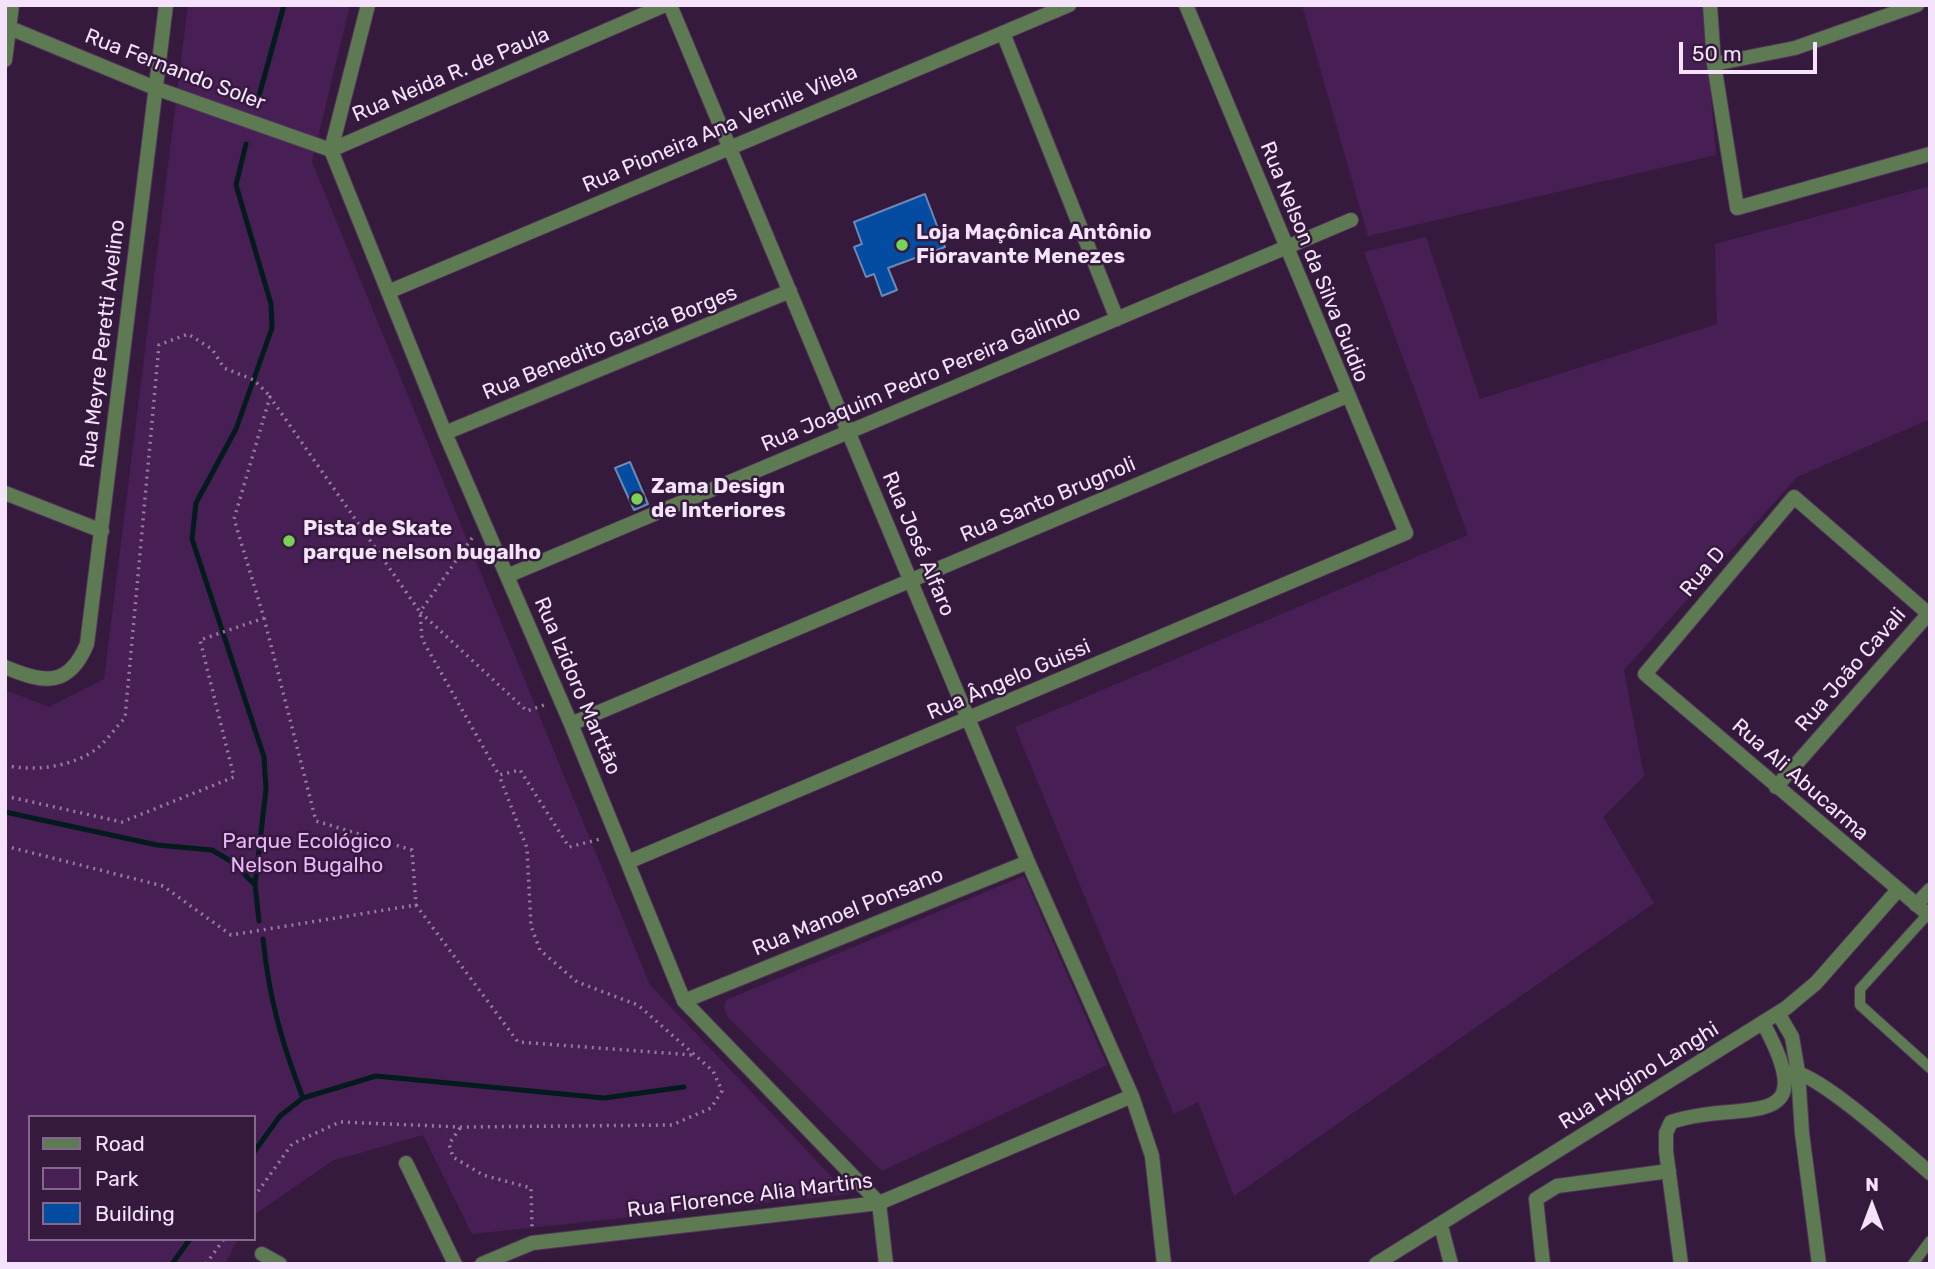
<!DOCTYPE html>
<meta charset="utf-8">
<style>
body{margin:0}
#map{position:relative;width:1935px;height:1269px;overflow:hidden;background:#351a3e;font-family:Rubik,sans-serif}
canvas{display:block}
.frame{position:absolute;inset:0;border:7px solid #f4e3fa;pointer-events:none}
.legend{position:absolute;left:28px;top:1115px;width:228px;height:126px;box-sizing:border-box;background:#351a3e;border:2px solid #816a89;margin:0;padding:9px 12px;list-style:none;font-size:21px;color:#f4e3fa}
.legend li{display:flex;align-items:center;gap:14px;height:35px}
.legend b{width:35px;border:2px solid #816a89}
.north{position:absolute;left:1837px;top:1171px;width:70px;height:70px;-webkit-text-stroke:5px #351a3e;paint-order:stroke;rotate:0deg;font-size:19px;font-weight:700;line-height:28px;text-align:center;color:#f4e3fa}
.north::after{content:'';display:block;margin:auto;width:24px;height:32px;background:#f4e3fa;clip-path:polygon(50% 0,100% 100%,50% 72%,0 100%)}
.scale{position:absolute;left:1679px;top:42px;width:138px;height:32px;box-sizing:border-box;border:4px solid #f4e3fa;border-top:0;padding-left:9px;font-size:21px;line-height:24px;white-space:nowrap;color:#f4e3fa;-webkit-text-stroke:5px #351a3e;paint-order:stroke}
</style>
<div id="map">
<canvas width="1935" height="1269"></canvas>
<div class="frame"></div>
<ul class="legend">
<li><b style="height:9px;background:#5d7a52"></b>Road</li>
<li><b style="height:19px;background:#481f55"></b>Park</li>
<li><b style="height:19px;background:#044ba2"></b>Building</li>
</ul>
<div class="north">N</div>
<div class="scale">50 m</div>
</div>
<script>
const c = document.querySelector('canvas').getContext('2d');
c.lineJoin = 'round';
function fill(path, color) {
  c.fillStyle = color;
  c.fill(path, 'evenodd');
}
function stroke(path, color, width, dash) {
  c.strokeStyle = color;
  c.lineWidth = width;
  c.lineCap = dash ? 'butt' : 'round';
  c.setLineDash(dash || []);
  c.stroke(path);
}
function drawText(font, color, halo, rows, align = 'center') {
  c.font = font + ' Rubik,sans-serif';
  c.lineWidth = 5;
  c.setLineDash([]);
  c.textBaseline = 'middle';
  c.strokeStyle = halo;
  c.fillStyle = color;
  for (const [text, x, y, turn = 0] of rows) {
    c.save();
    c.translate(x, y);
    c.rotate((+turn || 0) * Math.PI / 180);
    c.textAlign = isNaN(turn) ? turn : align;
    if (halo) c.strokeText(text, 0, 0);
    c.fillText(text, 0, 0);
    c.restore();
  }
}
fill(new Path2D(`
 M188 5H350L312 162 650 985 848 1194 472 1234 423 1135 332 1161 254 1215V1117H30V1239H238L225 1264H5V690L49 707 104 679Z
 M1302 5H1703L1716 155 1368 236Z
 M1930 186V419L1797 477 1624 670 1644 776 1603 817 1654 903 1234 1196 1198 1102 1174 1114 1015 727 1468 535 1364 252 1426 237 1480 399 1717 324 1715 244Z
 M1024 876 1107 1065 882 1171 727 1016 724 1008 726 1000Z`), '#481f55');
stroke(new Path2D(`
 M259 96 284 5
 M246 144 236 185 271 304 272 328 236 429 196 503 192 539 264 757 266 789 255 885 259 921
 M5 812 157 845 212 850 234 863 255 885
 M263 939C269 998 282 1044 303 1098
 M254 1152 280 1116 303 1098 376 1076 604 1098 684 1087
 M172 1264 190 1239`), '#031b1c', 5);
const building = new Path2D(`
 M925 194 945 247 888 268 897 290 882 296 874 274 866 277 854 247 862 244 854 222Z
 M630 462 648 504 634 510 615 468Z`);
fill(building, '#044ba2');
stroke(building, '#6c89b3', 2);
const lane = new Path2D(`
 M1928 914 1860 989V1005L1930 1068
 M1913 1264 1930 1241`);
const street = new Path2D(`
 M368 5 331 150 445 433 571 724 684 1001 879 1203 886 1264
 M670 5 1028 862 1132 1096 1152 1156 1164 1264
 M1710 5 1714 64 1737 208 1930 154
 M5 26 155 88 331 150
 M1003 33 1117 319
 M5 60 12 5
 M1714 64 1795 48 1917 5
 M331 150 665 5
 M388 292 1069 5
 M445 433 790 291
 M5 493 102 531
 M507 576 1351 220
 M1930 615 1794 497 1645 674 1930 916
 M5 667C45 684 69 687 87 644L166 5
 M571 724 1347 396
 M1776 787 1930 612
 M628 862 1406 533 1186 5
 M1916 905 1930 890
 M684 1001 1028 862
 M1778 1013 1792 1037 1798 1072 1802 1133 1819 1264
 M1791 1072C1817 1071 1906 1153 1930 1173
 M406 1163 455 1264
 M1441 1226 1451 1264
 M262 1254 280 1264
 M482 1264 532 1243 879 1203 1132 1096
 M1376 1264 1786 1008 1816 983 1897 891
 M1543 1264 1536 1199 1557 1186 1669 1171
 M1681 1264 1666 1151V1133L1671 1122C1742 1098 1825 1137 1763 1023`);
stroke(lane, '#503658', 12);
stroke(street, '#503658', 16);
stroke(new Path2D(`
 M472 538 420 612 527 711 547 704
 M264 618 316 821 412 850 416 905
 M5 765C33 772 71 767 95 750 106 742 115 728 125 718L159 345 188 334 212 349 224 368 254 380 270 396
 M5 796 122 822 234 777 200 640 264 618 234 519 270 397 420 612 422 639 499 775 520 770 569 847 600 839
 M5 846 163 886 231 935 416 905 518 1042 693 1055
 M460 1128 449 1144 453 1157 483 1175 531 1188 532 1227
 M254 1197 292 1144 340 1122 461 1127 672 1125 711 1108 722 1091 713 1071 638 1005 577 982 540 950 531 926 527 848 499 775
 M206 1264 224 1239`), '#937d9a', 3.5, [2, 5]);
stroke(lane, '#5d7a52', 10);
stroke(street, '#5d7a52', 14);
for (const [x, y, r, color] of [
 [902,245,7,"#7ad157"],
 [637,499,7,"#7ad157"],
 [289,541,7,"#7ad157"]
]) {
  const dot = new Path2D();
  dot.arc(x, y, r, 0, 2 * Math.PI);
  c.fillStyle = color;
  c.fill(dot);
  stroke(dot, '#351a3e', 2.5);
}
drawText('21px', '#f4e3fa', '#351a3e', [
 ["Rua Fernando Soler",175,70,21],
 ["Rua Neida R. de Paula",451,75,-23],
 ["Rua Pioneira Ana Vernile Vilela",720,129,-23],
 ["Rua Nelson da Silva Guidio",1314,262,68],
 ["Rua Benedito Garcia Borges",610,343,-22],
 ["Rua Meyre Peretti Avelino",103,344,-83],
 ["Rua Joaquim Pedro Pereira Galindo",921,379,-23],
 ["Rua Santo Brugnoli",1048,500,-23],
 ["Rua José Alfaro",918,544,67],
 ["Rua D",1703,572,-50],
 ["Rua João Cavali",1851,670,-49],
 ["Rua Ângelo Guissi",1009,680,-23],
 ["Rua Izidoro Marttão",577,686,67],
 ["Rua Ali Abucarma",1800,780,41],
 ["Rua Manoel Ponsano",848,912,-22],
 ["Rua Hygino Langhi",1639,1076,-32],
 ["Rua Florence Alia Martins",750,1196,-7]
]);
drawText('bold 21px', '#f4e3fa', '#351a3e', [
 ["Loja Maçônica Antônio",916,233],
 ["Fioravante Menezes",916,257],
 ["Zama Design",651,487],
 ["de Interiores",651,511],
 ["Pista de Skate",303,529],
 ["parque nelson bugalho",303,553]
], 'left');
drawText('21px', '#ebb6fc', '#351a3e', [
 ["Parque Ecológico",307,842],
 ["Nelson Bugalho",307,866]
]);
</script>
